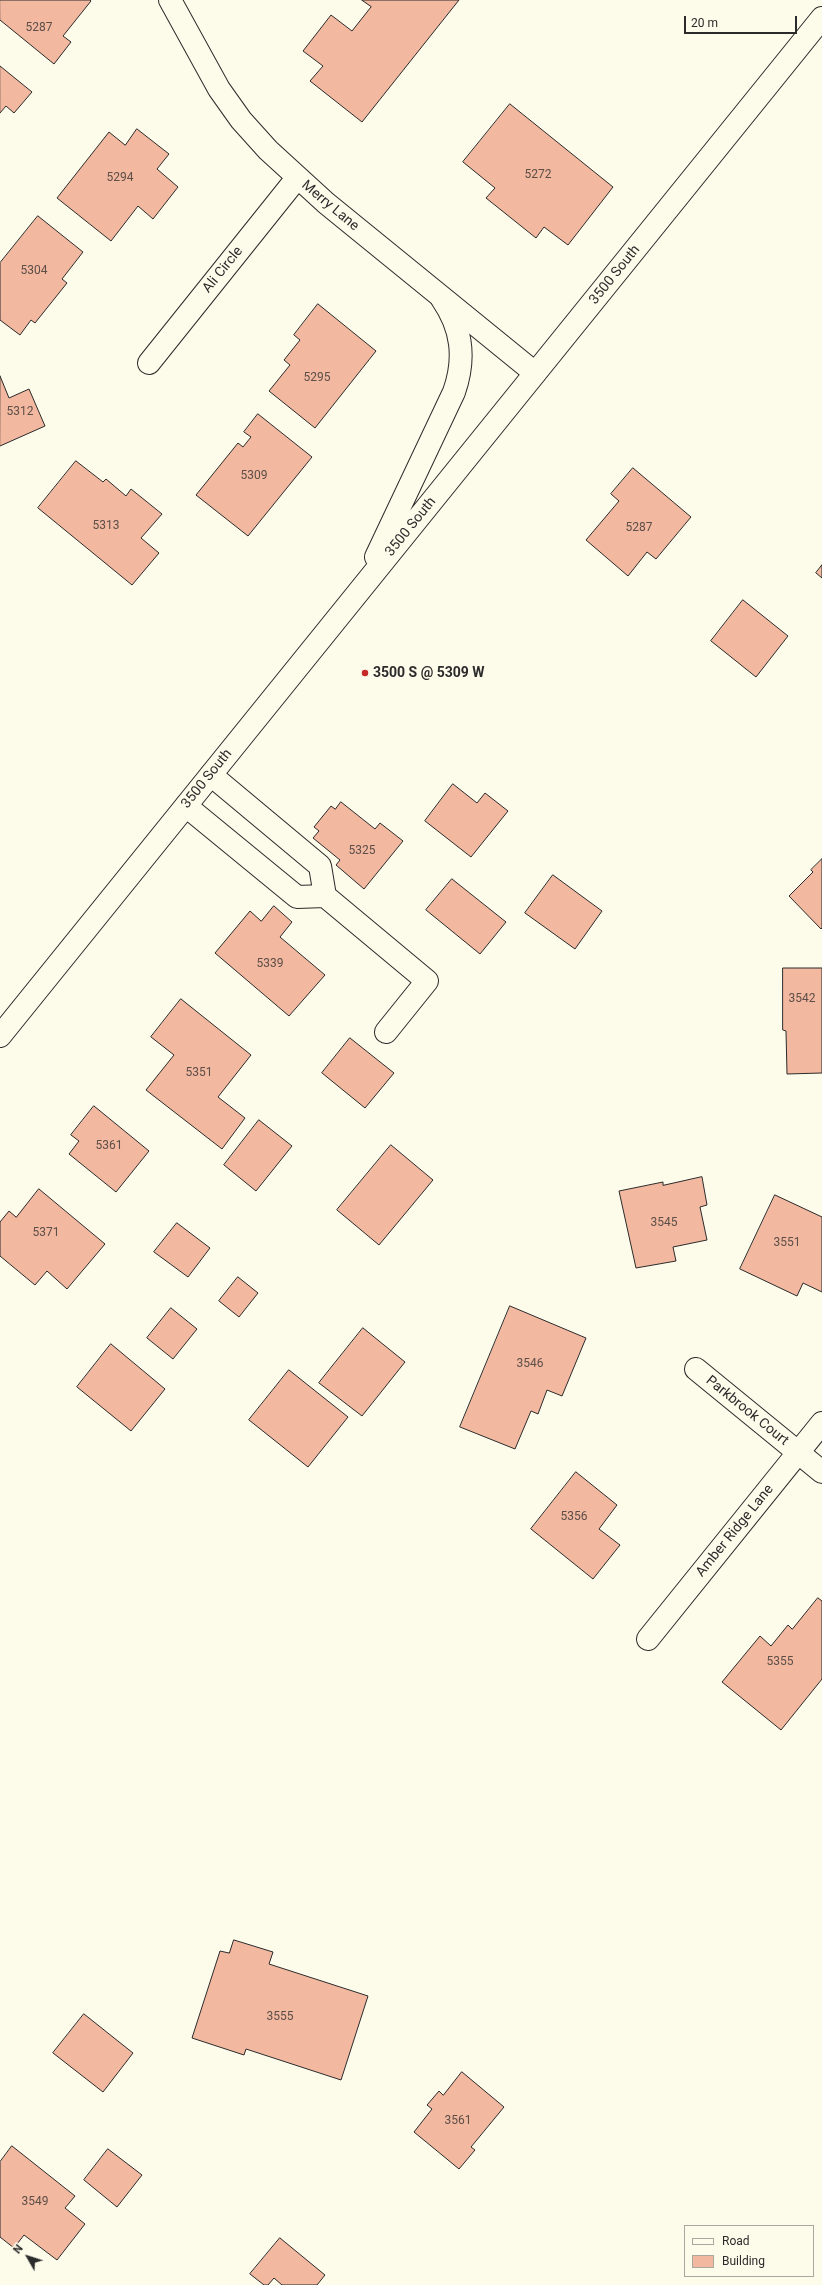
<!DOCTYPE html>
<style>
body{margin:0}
#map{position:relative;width:822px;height:2285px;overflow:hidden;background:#fdfbea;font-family:Roboto,sans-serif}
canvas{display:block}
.legend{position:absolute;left:684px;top:2225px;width:130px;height:52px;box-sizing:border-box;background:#fdfbea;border:1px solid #a9a89e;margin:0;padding:5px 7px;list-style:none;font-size:12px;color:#2b2b2b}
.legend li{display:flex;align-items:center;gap:8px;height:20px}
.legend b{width:20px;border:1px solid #a9a89e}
.north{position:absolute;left:8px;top:2237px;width:40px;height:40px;-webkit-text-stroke:3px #fdfbea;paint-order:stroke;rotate:309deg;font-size:11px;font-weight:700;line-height:16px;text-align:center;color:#2b2b2b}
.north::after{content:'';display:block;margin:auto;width:14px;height:18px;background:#2b2b2b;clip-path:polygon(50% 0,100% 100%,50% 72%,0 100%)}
.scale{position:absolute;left:684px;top:16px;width:113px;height:18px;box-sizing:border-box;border:2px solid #2b2b2b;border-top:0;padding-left:5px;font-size:12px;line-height:14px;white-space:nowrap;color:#2b2b2b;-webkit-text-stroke:3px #fdfbea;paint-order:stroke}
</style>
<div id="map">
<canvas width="822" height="2285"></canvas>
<ul class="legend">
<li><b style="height:5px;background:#fdfbea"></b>Road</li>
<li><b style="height:11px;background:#f2b8a0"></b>Building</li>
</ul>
<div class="north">N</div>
<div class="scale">20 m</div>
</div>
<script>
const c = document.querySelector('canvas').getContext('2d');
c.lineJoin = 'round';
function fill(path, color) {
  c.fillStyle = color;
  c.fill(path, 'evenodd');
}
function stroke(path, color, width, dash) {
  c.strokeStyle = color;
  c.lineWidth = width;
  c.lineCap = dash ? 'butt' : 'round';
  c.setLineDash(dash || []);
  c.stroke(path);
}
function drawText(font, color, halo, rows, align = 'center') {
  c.font = font + ' Roboto,sans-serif';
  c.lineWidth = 3;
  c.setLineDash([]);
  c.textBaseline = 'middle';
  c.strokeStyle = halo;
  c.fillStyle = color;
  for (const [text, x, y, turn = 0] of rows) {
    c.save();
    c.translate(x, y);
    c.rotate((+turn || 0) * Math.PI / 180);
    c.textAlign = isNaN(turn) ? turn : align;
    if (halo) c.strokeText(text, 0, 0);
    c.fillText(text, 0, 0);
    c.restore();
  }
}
const building = new Path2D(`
 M0 0H90L91 1 63 36 71 42 54 64 0 20Z
 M362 0H459L362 122 310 81 323 66 303 51 331 15 352 31 371 7Z
 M0 66 32 92 14 113 6 106 0 113Z
 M510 104 613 187 568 245 544 227 536 238 486 198 495 188 463 162Z
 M137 129 169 154 157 169 178 187 153 219 138 206 111 241 57 198 109 132 125 145Z
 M38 216 83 252 62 279 67 283 35 323 31 320 20 335 0 320V263Z
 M318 304 376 351 315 428 269 391 290 365 284 360 300 340 294 335Z
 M0 376 9 398 29 389 45 426 0 446Z
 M258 414 312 457 248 536 196 495 238 443 243 447 251 437 244 432Z
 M76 461 103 482 106 479 126 496 131 489 162 514 141 538 159 553 132 585 38 508Z
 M633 468 691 517 656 559 647 552 628 576 586 540 619 501 611 494Z
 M822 565V578L816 573Z
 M743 600 788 636 756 677 711 641Z
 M453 784 477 803 485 793 508 811 471 857 425 821Z
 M341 802 375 829 380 823 403 841 364 889 336 865 340 860 313 838 319 831 314 827 331 806 335 809Z
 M822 859V928L821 929 789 896 813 872 811 870Z
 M553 875 602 911 575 949 525 913Z
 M452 879 506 922 480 954 426 910Z
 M274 906 292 922 280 937 325 975 289 1016 215 953 250 911 261 921Z
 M783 968H822V1073L787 1074 786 1031 783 1030Z
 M181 999 251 1055 218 1097 245 1118 222 1149 146 1090 174 1055 151 1037Z
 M350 1038 394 1073 365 1108 322 1073Z
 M94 1106 149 1151 116 1192 69 1154 79 1141 71 1135Z
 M259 1120 292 1146 256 1191 224 1165Z
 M391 1145 433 1180 379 1245 337 1210Z
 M702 1177 707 1205 700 1207 707 1240 673 1247 676 1261 636 1268 619 1191 663 1182V1185Z
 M39 1189 105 1244 67 1289 47 1271 35 1285 0 1256V1222L9 1211 16 1217Z
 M775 1195 822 1217V1292L803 1283 797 1296 740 1269Z
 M177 1223 210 1248 188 1277 154 1252Z
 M238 1277 258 1293 239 1317 219 1301Z
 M510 1306 586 1338 562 1396 547 1390 538 1414 531 1411 515 1449 460 1427Z
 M171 1308 197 1329 173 1359 147 1338Z
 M363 1328 405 1362 362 1416 319 1383Z
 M111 1344 165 1389 131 1431 77 1387Z
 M289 1370 348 1417 308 1467 249 1420Z
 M576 1472 617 1505 599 1529 620 1545 593 1579 531 1529Z
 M818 1598 822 1601V1679L781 1730 722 1682 760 1636 771 1646 788 1625 792 1629Z
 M234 1940 273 1952 269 1964 368 1996 341 2080 246 2049 244 2055 192 2038 220 1951 229 1953Z
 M84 2014 133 2053 103 2092 53 2053Z
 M462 2072 504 2107 471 2147 475 2150 459 2169 414 2132 432 2109 427 2105 439 2091 443 2095Z
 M12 2146 75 2196 65 2208 85 2224 57 2260 24 2235 14 2248 0 2237V2162Z
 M108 2149 142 2175 117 2207 84 2180Z
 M280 2238 325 2275 317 2285H282L274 2278 268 2285H264L250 2274Z`);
fill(building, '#f2b8a0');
stroke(building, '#2b2b2b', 1);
const minor = new Path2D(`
 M170 0 219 89 241 120 268 150 326 203 535 373
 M149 363 297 178
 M211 775 320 866 325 896 427 981 386 1032
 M186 806 297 897 325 896
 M696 1369 822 1472
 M648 1639 822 1423`);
const major = new Path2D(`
 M376 557 454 392C466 358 462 328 442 299
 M0 1036 822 18`);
stroke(minor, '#2b2b2b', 24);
stroke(major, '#2b2b2b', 24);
stroke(minor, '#fdfbea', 22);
stroke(major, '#fdfbea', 22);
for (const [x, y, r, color] of [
 [365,673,4,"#c62828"]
]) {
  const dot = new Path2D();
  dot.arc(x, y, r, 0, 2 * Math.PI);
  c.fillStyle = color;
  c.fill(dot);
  stroke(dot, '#fdfbea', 1.5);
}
drawText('12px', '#5d4e48', null, [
 ["5287",39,28],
 ["5272",538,175],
 ["5294",120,178],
 ["5304",34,271],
 ["5295",317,378],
 ["5312",20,412],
 ["5309",254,476],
 ["5313",106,526],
 ["5287",639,528],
 ["5325",362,851],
 ["5339",270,964],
 ["3542",802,999],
 ["5351",199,1073],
 ["5361",109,1146],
 ["3545",664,1223],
 ["5371",46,1233],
 ["3551",787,1243],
 ["3546",530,1364],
 ["5356",574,1517],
 ["5355",780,1662],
 ["3555",280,2017],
 ["3561",458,2121],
 ["3549",35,2202]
]);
drawText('14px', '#2b2b2b', '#fdfbea', [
 ["Merry Lane",330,206,40],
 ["Ali Circle",223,270,-51],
 ["3500 South",615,275,-51],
 ["3500 South",411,527,-51],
 ["3500 South",207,779,-51],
 ["Parkbrook Court",747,1411,39],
 ["Amber Ridge Lane",735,1531,-51]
]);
drawText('bold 14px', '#2b2b2b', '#fdfbea', [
 ["3500 S @ 5309 W",373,673]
], 'left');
</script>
